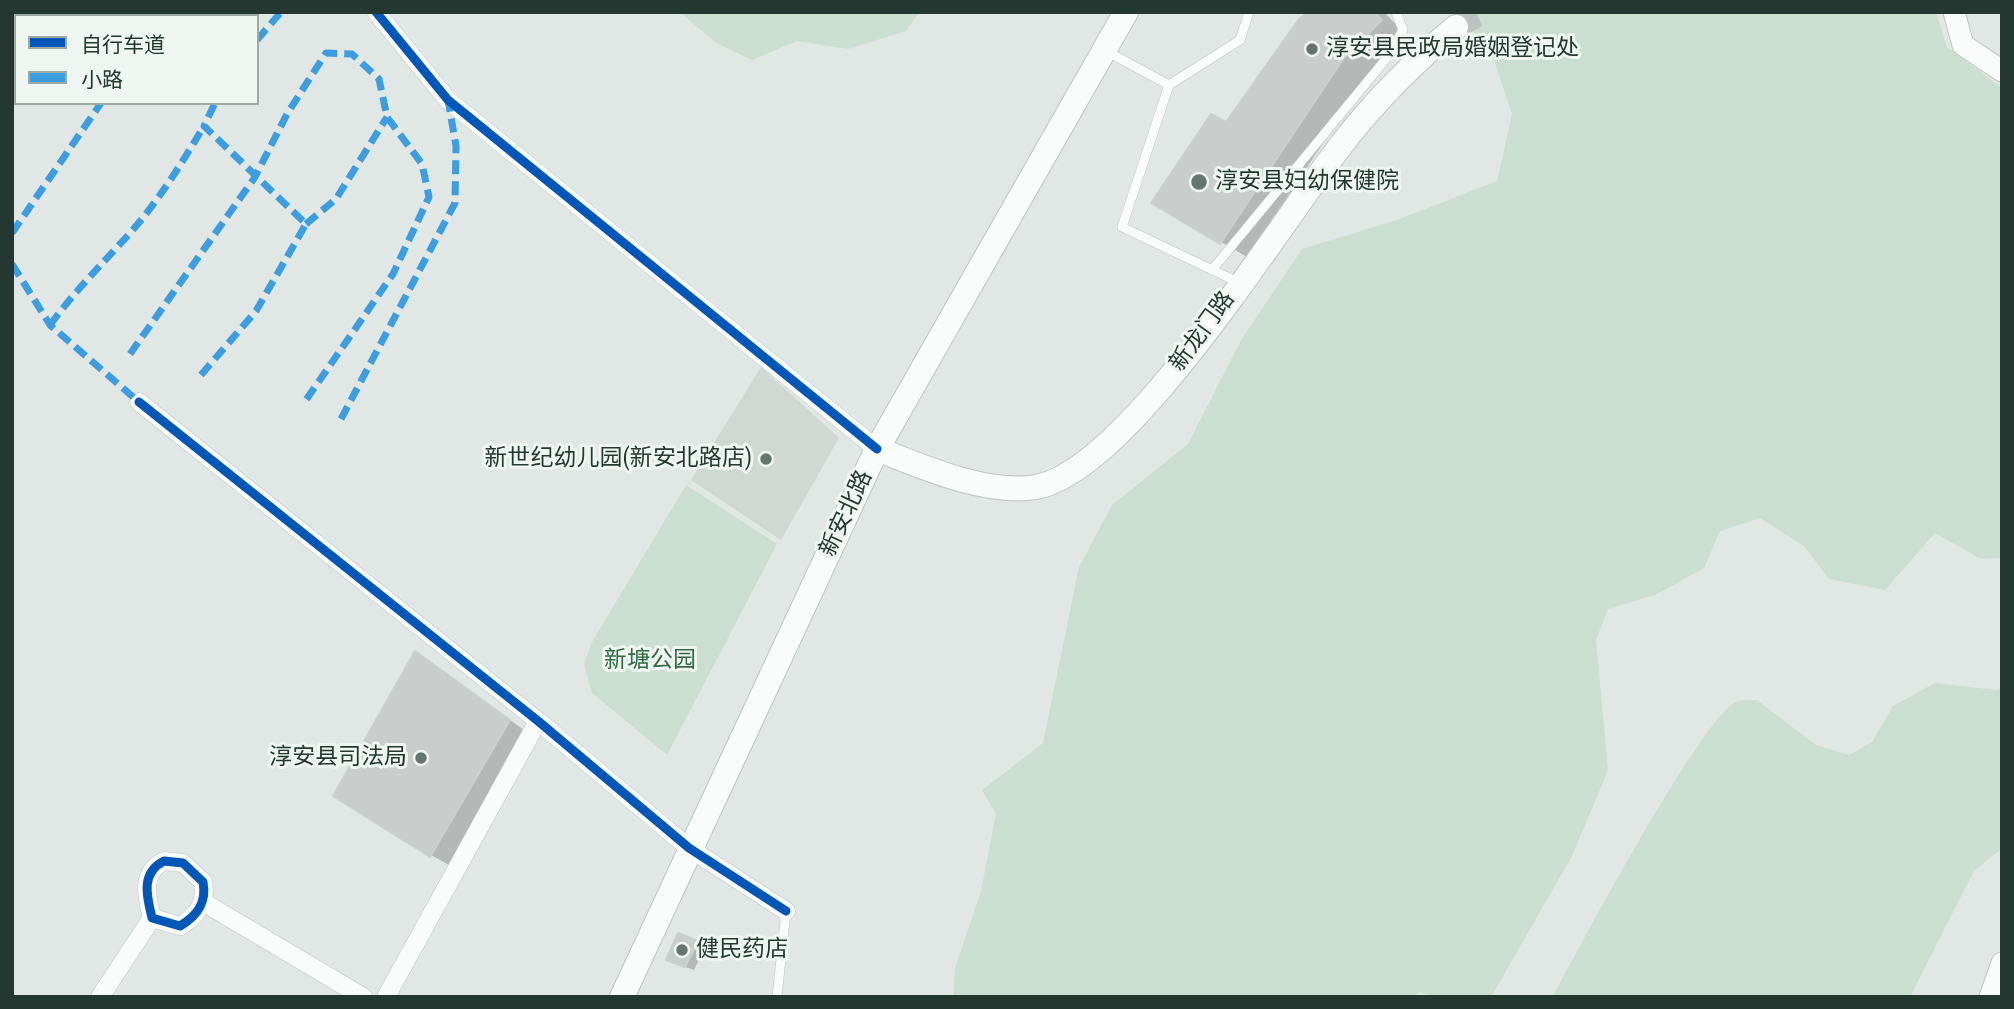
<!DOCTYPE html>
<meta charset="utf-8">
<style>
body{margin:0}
#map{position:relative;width:2014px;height:1009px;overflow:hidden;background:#e1e7e4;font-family:"Roboto Condensed","Noto Sans SC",sans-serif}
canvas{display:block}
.frame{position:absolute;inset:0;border:14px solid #223830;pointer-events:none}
.legend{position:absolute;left:14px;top:14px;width:245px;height:91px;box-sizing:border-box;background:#eff6f2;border:2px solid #9daaa4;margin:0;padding:9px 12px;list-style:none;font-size:21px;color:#223830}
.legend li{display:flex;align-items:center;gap:14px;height:35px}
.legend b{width:35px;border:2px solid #9daaa4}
</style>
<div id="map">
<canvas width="2014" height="1009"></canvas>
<div class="frame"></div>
<ul class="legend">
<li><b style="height:9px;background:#0057b8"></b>自行车道</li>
<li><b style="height:9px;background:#3c9ee1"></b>小路</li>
</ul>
</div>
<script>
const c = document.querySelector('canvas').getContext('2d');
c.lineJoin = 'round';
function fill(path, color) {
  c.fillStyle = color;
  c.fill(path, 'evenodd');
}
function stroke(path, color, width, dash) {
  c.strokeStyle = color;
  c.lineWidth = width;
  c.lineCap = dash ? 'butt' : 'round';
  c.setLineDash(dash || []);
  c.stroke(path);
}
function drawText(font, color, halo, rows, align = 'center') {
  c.font = font + ' "Roboto Condensed","Noto Sans SC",sans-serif';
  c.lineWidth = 6;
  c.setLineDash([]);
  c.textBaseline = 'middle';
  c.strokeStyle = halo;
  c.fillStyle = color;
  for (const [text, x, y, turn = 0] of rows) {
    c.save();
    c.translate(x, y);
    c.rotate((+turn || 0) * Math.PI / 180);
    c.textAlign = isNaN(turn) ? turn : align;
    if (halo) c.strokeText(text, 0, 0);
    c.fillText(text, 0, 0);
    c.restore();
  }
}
fill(new Path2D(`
 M761 367 839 438 781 540 691 480Z`), '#d0d8d4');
fill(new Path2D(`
 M680 12H919L906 31 848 49 797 41 752 60 716 43Z
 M1460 12H1936L1947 47 2002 88V558L1981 559 1935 533 1885 590 1829 579 1804 546 1760 518 1720 531 1704 568 1655 595 1608 609 1596 640 1608 770 1572 856 1491 997H1434L1419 992 1414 997H953L955 968 981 891 996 814 982 790 1043 743 1079 567 1112 505 1188 444 1241 340 1302 249 1397 220 1497 181 1512 114 1494 60Z
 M686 485 777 544 667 755 592 693 584 664 592 642Z
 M1935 683 1997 690 2002 687V848L1974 871 1910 997H1553C1577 951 1702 717 1736 702 1742 700 1751 700 1757 700L1816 745 1849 755 1872 742 1893 706Z`), '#cbdfd0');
fill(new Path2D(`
 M1311 12H1384L1407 36 1370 73 1247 257 1154 203 1226 125Z
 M415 653 527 732 449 865 431 855Z
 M697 943 705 947 694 970 677 964Z`), '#0003');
const building = new Path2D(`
 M1308 12H1374L1382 20 1343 59 1220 244 1151 203 1211 114 1226 122 1299 19Z
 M415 651 510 720 430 857 333 796Z
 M678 933 698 941 685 967 666 960Z`);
fill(building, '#c9cecc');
stroke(building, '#cad0cd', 2);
stroke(new Path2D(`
 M1456 27 1483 12`), '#bbc4c0', 24, [24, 12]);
const service = new Path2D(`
 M1106 51 1169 85 1122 227 1240 283
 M1169 85 1240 40 1249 12
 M1212 270 1386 59 1403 30 1396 12
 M777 997 786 911`);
const minor = new Path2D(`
 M376 12 448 100 877 449
 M139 402 538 721 689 848 786 911
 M164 861 183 863 203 882C207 903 197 916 180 926L152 918C147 897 140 873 164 861Z
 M203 902 363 997
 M100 997 152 918
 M386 997 538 721`);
const tertiary = new Path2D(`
 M1954 12 1963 45 2002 71
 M1990 997 2002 963`);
const secondary = new Path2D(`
 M877 449C922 467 986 495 1036 487 1129 471 1283 218 1345 140 1378 98 1415 61 1456 27
 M622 997 877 449 1126 12`);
stroke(service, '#bec4c1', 10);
stroke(minor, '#bec4c1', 19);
stroke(tertiary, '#bec4c1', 23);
stroke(secondary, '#bec5c1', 26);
stroke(service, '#fafbfb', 9);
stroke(minor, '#fafbfb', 18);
stroke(tertiary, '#fafbfb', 21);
stroke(secondary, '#fafbfb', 24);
stroke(new Path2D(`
 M12 15 16 18
 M36 16 38 12
 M149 16 151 12
 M257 40 281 12
 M306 224 336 199 387 117
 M12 233 101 103
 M12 264 50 325 139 402
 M50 325C74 292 103 263 131 232 159 200 182 163 204 126
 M130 354 255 177 287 114 326 53 352 54 379 79 387 117 422 164 429 197 393 274 306 400
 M201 375 256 311 306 224 204 126 215 103
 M341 419 455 203 456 146 448 100`), '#3c9ee1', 7, [14, 7]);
stroke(new Path2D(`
 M376 12 448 100 877 449
 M139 402 538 721 689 848 786 911
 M164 861 183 863 203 882C207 903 197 916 180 926L152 918C147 897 140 873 164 861Z`), '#0057b8', 9);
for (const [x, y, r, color] of [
 [1312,49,7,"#65756f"],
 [1199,182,9,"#65756f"],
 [766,459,7,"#65756f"],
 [421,758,7,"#65756f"],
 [682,950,7,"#65756f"]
]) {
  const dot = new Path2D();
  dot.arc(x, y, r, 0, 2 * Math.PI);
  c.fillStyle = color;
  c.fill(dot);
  stroke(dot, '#eff6f2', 2.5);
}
drawText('23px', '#223830', '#eff6f2', [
 ["淳安县民政局婚姻登记处",1326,49],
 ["淳安县妇幼保健院",1215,182],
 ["新世纪幼儿园(新安北路店)",752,459,"right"],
 ["淳安县司法局",407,758,"right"],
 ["健民药店",696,950]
], 'left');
drawText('23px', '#223830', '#eff6f2', [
 ["新龙门路",1203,332,-54],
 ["新安北路",847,514,-65]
]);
drawText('23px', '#2f6c40', '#eff6f2', [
 ["新塘公园",650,661]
]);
</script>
